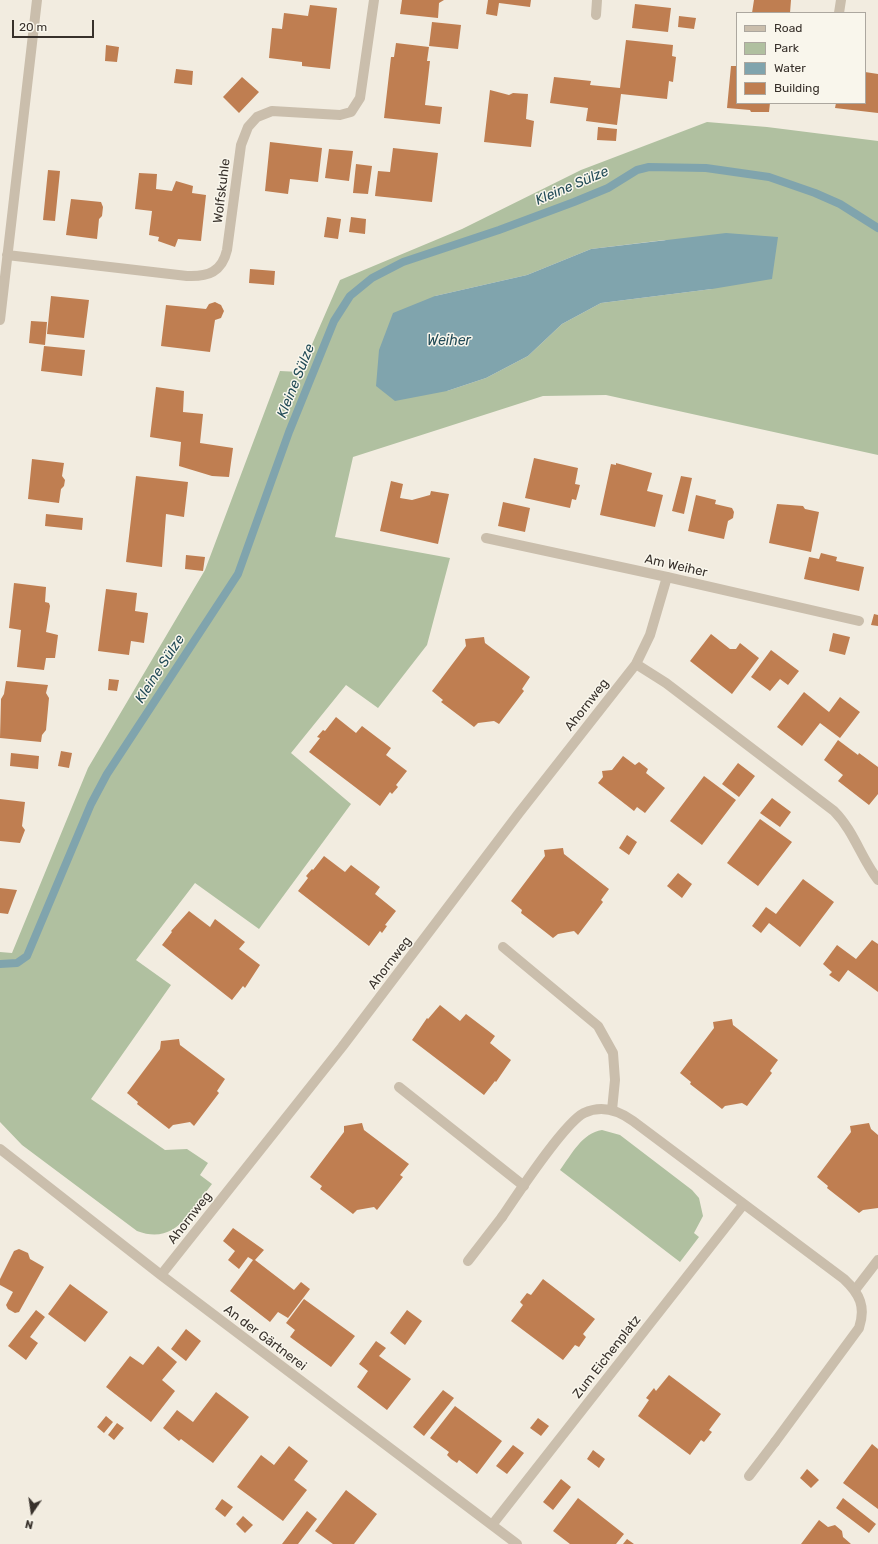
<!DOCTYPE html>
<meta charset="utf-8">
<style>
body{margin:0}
#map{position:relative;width:878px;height:1544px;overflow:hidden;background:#f2ece0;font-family:Rubik,sans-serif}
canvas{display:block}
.legend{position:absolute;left:736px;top:12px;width:130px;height:92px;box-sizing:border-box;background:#f9f6ec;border:1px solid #aca79f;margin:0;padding:5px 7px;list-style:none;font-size:12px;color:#38312b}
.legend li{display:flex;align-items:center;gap:8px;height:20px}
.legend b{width:20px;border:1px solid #aca79f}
.north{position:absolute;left:12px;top:1492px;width:40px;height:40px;-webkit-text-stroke:3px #f9f6ec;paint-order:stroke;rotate:193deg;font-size:11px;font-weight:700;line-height:16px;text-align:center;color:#38312b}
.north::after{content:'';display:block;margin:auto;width:14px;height:18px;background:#38312b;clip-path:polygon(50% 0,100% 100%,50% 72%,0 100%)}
.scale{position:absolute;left:12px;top:20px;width:82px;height:18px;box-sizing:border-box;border:2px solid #38312b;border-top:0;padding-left:5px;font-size:12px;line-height:14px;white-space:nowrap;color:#38312b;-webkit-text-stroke:3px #f9f6ec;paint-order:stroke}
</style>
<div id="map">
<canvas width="878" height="1544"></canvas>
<ul class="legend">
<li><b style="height:5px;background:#cabeac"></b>Road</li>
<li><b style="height:11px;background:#b0c0a0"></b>Park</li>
<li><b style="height:11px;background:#80a4ad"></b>Water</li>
<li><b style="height:11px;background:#bf7e51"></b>Building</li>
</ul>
<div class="north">N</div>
<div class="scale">20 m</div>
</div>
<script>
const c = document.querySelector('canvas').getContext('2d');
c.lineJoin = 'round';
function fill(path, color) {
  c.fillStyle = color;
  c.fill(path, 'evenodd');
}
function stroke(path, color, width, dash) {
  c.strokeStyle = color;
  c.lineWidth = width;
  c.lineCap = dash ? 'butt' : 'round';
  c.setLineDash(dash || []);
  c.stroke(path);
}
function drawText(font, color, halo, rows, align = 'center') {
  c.font = font + ' Rubik,sans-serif';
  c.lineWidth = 3;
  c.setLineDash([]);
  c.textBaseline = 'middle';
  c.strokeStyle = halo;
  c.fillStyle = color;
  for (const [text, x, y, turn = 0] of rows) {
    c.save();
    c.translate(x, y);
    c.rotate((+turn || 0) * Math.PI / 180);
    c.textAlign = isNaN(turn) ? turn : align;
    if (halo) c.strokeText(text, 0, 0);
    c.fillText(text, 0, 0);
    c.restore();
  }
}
fill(new Path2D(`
 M707 122 767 127 878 141V455L606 395 543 396 353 457 335 537 450 558 427 645 378 708 346 685 291 753 351 804 259 929 195 883 136 960 171 985 91 1099 165 1150 187 1149 208 1163 200 1175 212 1184C191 1210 176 1246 137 1231L22 1145 0 1122V952L12 953 88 768 205 570 280 371 300 372 340 280 462 229 581 170ZM665 240 712 289 601 303 562 324 528 356 486 378 447 391 435 296 527 275 591 249Z
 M602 1130 620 1135 692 1190 699 1198 703 1216 694 1233 699 1237 680 1262 560 1170C572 1154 582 1133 602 1130Z`), '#b0c0a0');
fill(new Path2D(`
 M726 233 778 237 772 279 712 289 601 303 562 324 528 356 486 378 447 391 395 401 376 386 379 350 393 313 435 296 527 275 591 249Z`), '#80a4ad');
stroke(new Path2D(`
 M0 964 17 963 27 956 91 804 107 774 238 574 289 432 334 321 350 296 372 278 403 262 499 230 574 202 608 188 637 170 649 167 706 168 769 177 815 193 840 204 878 228`), '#80a4ad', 8);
fill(new Path2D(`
 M402 0H444L439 3 438 18 400 14Z
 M488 0H531L530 7 499 3 497 16 486 14Z
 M754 0H791L790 13H752Z
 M635 4 671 8 668 32 632 28Z
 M310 5 337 8 330 69 302 66V62L269 58 272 28 282 29 284 13 308 16Z
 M679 16 696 18 694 29 678 27Z
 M432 22 461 25 458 49 429 46Z
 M626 40 673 45 672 56 676 57 673 82 669 81 667 99 621 94 617 125 586 121 588 108 550 103 554 77 591 81 590 85 620 88Z
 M396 43 429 47 427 61H430L425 105 442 107 440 124 384 118 391 57H394Z
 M106 45 119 47 117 62 105 61Z
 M731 66H737V103H770L769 112H751L750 110 727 108Z
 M176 69 193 71 192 85 174 83Z
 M865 72 878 74V113L835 108 836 103H865Z
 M242 77 259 92 239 113 223 97Z
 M490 90 509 95 513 93 528 94 526 119 534 121 531 147 484 142Z
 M598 127 617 129 616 141 597 140Z
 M270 142 322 148 318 182 290 179 288 194 265 191Z
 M393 148 438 153 432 202 375 196 378 171 390 172Z
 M329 149 353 151 349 181 325 178Z
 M356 164 372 166 368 194 353 193Z
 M48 170 60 171 55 221 43 220Z
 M139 173 157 174 156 189 172 191 176 181 193 186 192 193 206 195 201 241 178 239 175 247 158 241 159 237 149 235 152 211 135 209Z
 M71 199 101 202 103 207 102 216 99 219 97 239 66 235Z
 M327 217 341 219 338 239 324 237Z
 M351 217 366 219 365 234 349 232Z
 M250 269 275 271 274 285 249 283Z
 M51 296 89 300 84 338 47 334Z
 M215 302 221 305 224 311 221 318 215 320 210 352 161 346 166 305 206 309 209 304Z
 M31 321 47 322 45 345 29 343Z
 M44 346 85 350 82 376 41 371Z
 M156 387 184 391 183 412 203 414 200 443 233 448 229 477 212 476 179 466 181 442 150 437Z
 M534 458 578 468 575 484 580 485 576 500 572 499 570 508 525 498Z
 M32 459 64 463 62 476 65 480 64 486 61 489 59 503 28 499Z
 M616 463 652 473 647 491 663 495 655 527 600 515 611 464 616 465Z
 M136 476 188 482 184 517 166 514 162 567 126 562Z
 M681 476 692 478 684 514 672 511Z
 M391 481 403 484 400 498 412 500 430 495 431 491 449 494 438 544 380 531Z
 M696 495 716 500 715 504 732 508 734 512 733 518 728 521 724 539 688 531Z
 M503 502 530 508 525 532 498 526Z
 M777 504 803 506 805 509 819 512 811 552 769 543Z
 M46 514 83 518 82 530 45 526Z
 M821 553 837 557 836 561 864 567 859 591 804 579 809 557 819 559Z
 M186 555 205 557 203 571 185 569Z
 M14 583 46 587 45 602 49 603 50 606 46 632 58 635 55 658H46L44 670 17 667 21 630 9 628Z
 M106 589 137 593 135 611 148 613 144 643 131 641 129 655 98 651Z
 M874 614 878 615V626L871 625Z
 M833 633 850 637 845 655 829 651Z
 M711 634 730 649H736L740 643 759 658 732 694 690 661Z
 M484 637 485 643 530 677 522 689 524 691 499 724 494 721 478 723 474 727 441 702 443 700 432 691 466 646 465 639Z
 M771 650 799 671 788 685 780 679 770 691 751 677Z
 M109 679 119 680 117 691 108 690Z
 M6 681 48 685 46 693 49 698 46 730 42 735 41 742 0 738 1 699 4 694Z
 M804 692 829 712 840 697 860 712 840 738 820 723 802 746 777 727Z
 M336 717 356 733 362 726 391 748 386 755 407 771 396 785 398 787 392 794 390 792 380 806 309 752 320 738 317 737 323 730 325 731Z
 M838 740 858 755 859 753 878 767V794L869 805 838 781 843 775 824 760Z
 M61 751 72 753 69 768 58 766Z
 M11 753 39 756 38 769 10 766Z
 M623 756 635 765 639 762 648 769 646 773 665 788 645 813 637 807 634 811 598 783 603 777 602 771 612 770Z
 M738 763 755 776 739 797 722 784Z
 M704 776 736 800 702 845 670 821Z
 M772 798 791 812 780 827 760 813Z
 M0 799 25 802 22 826 25 830 20 843 0 841Z
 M760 819 792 842 758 886 727 863Z
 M627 835 637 842 629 855 619 848Z
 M563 848 564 854 609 889 601 900 603 902 578 935 574 931 558 934 553 938 521 913 522 910 511 901 545 856 544 850Z
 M324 856 345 872 351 865 380 887 375 894 396 911 385 925 387 926 382 933 380 931 369 946 298 891 308 878 306 876 312 869 313 870Z
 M678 873 692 884 682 898 667 886Z
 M803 879 834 902 800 947 769 923 761 933 752 926 766 907 776 914Z
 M0 888 17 890 8 914 0 913Z
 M189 911 210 927 215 919 245 942 239 949 260 965 245 988 243 986 232 1000 162 945 172 932 171 931Z
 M872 940 878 944V992L848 970 839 982 829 975 832 972 823 964 837 945 856 959Z
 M440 1005 460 1021 466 1014 495 1036 490 1043 511 1060 496 1082 495 1081 484 1095 412 1040 427 1018 428 1019Z
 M732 1019 733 1025 778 1060 770 1071 772 1073 747 1106 742 1103 725 1106 722 1109 690 1084 691 1082 680 1073 714 1028 713 1022Z
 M179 1039 180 1045 225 1079 217 1091 219 1093 194 1126 190 1122 173 1125 169 1129 137 1104 138 1102 127 1093 160 1049 161 1041Z
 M362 1123 364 1130 409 1164 400 1175 403 1177 377 1210 374 1207 357 1210 353 1214 320 1189 322 1186 310 1177 344 1132V1126Z
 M869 1123 871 1129 878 1135V1208L863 1210 859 1213 827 1188 828 1186 817 1177 851 1132 850 1126Z
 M233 1228 264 1250 255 1260 294 1290 301 1282 310 1289 288 1318 278 1312 270 1322 230 1291 253 1260 248 1257 239 1269 228 1260 235 1251 223 1241Z
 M19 1249 28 1253 30 1259 44 1267 19 1312 15 1313 8 1309 6 1305 13 1292 0 1285V1279L14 1251Z
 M543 1279 595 1319 583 1334 586 1337 579 1347 575 1345 563 1360 511 1321 523 1305 520 1302 527 1293 531 1295Z
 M70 1284 108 1312 85 1342 48 1314Z
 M304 1299 355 1336 331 1367 290 1337 295 1330 286 1323Z
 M36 1310 45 1317 30 1337 38 1343 26 1360 8 1346Z
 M407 1310 422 1321 405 1345 390 1333Z
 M186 1329 201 1341 186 1361 171 1349Z
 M376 1341 386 1348 379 1356 411 1379 387 1410 357 1387 368 1371 359 1364Z
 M158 1346 177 1362 162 1380 175 1391 151 1422 106 1387 130 1356 143 1365Z
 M669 1375 721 1414 709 1430 712 1432 704 1442 701 1440 690 1455 638 1416 649 1400 646 1398 654 1388 656 1391Z
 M443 1390 454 1398 424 1436 413 1427Z
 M216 1392 249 1417 213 1463 181 1439 179 1441 163 1428 177 1410 193 1422Z
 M455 1406 502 1441 477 1474 459 1460 457 1463 451 1459 447 1455 449 1452 430 1438Z
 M106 1416 113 1422 104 1433 97 1427Z
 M538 1418 549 1426 541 1436 530 1428Z
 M117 1423 124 1428 114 1440 108 1435Z
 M872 1444 878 1449V1509L843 1483Z
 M513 1445 524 1453 507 1474 496 1466Z
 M289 1446 308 1461 294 1480 307 1490 283 1521 237 1487 261 1455 274 1465Z
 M593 1450 605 1459 599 1468 587 1459Z
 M807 1469 819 1480 811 1488 800 1478Z
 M561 1479 571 1487 553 1510 543 1502Z
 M346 1490 377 1514 354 1544H333L315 1531Z
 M578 1498 624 1534 616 1544H570L553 1531Z
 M843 1498 876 1524 869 1533 836 1508Z
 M222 1499 233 1507 225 1517 215 1509Z
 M307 1511 317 1519 298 1544H282Z
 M243 1516 253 1525 245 1533 236 1524Z
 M819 1520 828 1527 835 1525 842 1531 843 1537 851 1544H801Z
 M627 1539 634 1544H623Z`), '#bf7e51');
stroke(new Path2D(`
 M486 538 667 577 859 621
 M503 947 598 1026 613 1053 615 1080 612 1110
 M399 1087 524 1186
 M468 1261 502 1217
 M855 1290 878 1260
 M749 1476 775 1442`), '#cabeac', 10);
stroke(new Path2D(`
 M839 13 841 0
 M596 15 597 0
 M7 255 187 276C208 277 222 272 227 250L241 145 248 127 257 117 272 111 340 115 351 112 360 98 374 0
 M0 320 37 0
 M636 664 650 635 667 577
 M0 1149 161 1275 517 1544
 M502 1217C517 1195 564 1123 584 1113 601 1105 618 1110 633 1121L844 1279C860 1294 866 1307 859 1328L775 1442
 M161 1275 342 1047 519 813 636 664 666 683 834 811C854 831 861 858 878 880
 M492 1525 743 1205`), '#cabeac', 10);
drawText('13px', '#38312b', '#f9f6ec', [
 ["Wolfskuhle",222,191,-83],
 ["Am Weiher",676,566,13],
 ["Ahornweg",587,705,-52],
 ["Ahornweg",390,963,-53],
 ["Ahornweg",190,1218,-52],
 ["An der Gärtnerei",265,1338,37],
 ["Zum Eichenplatz",607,1357,-52]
]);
drawText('italic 14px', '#224b57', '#f9f6ec', [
 ["Kleine Sülze",572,186,-23],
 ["Weiher",449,341],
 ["Kleine Sülze",296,381,-68],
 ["Kleine Sülze",160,669,-57]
]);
</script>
